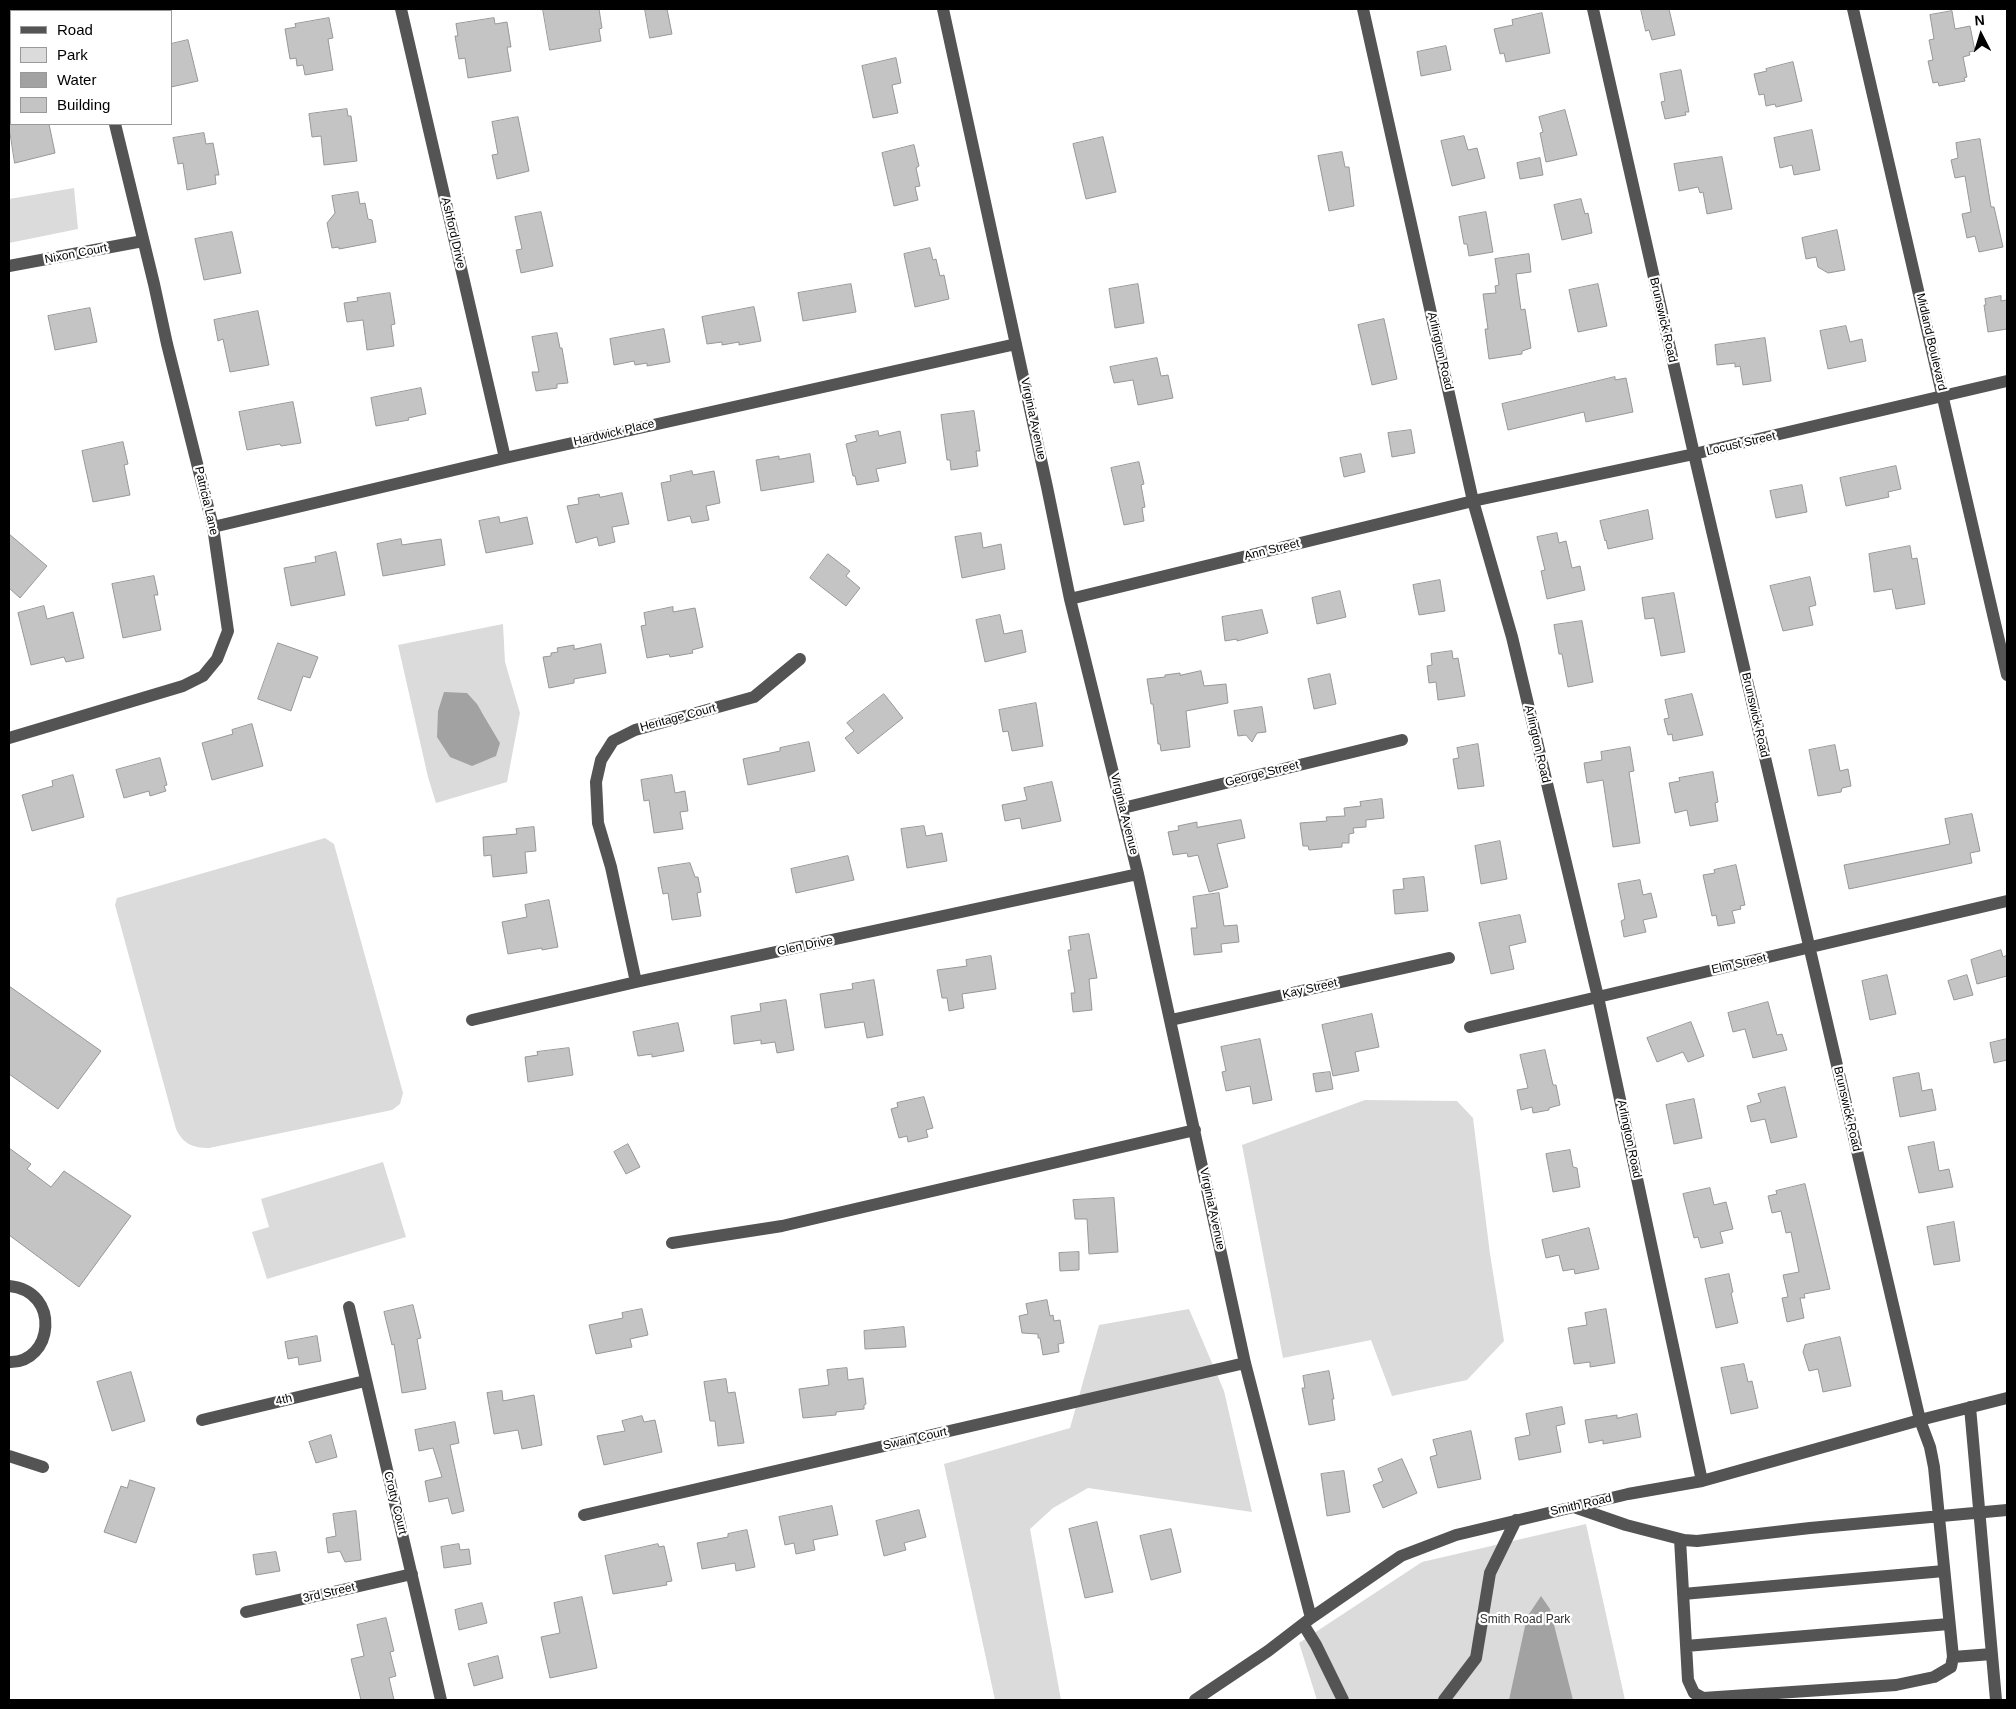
<!DOCTYPE html>
<style>
body{margin:0}
#map{position:relative;width:2016px;height:1709px;overflow:hidden;background:#fff;font-family:Arial,sans-serif}
canvas{display:block}
.frame{position:absolute;inset:0;border:10px solid #000;pointer-events:none}
.legend{position:absolute;left:10px;top:10px;width:162px;height:115px;box-sizing:border-box;background:#fff;border:1px solid #999;margin:0;padding:6px 9px;list-style:none;font-size:15px;color:#000}
.legend li{display:flex;align-items:center;gap:10px;height:25px}
.legend b{width:25px;border:1px solid #999}
.north{position:absolute;left:1956px;top:10px;width:50px;height:50px;-webkit-text-stroke:4px #fff;paint-order:stroke;rotate:355deg;font-size:14px;font-weight:700;line-height:20px;text-align:center;color:#000}
.north::after{content:'';display:block;margin:auto;width:18px;height:22px;background:#000;clip-path:polygon(50% 0,100% 100%,50% 72%,0 100%)}
</style>
<div id="map">
<canvas width="2016" height="1709"></canvas>
<div class="frame"></div>
<ul class="legend">
<li><b style="height:6px;background:#545454"></b>Road</li>
<li><b style="height:14px;background:#dbdbdb"></b>Park</li>
<li><b style="height:14px;background:#a2a2a2"></b>Water</li>
<li><b style="height:14px;background:#c4c4c4"></b>Building</li>
</ul>
<div class="north">N</div>
</div>
<script>
const c = document.querySelector('canvas').getContext('2d');
c.lineJoin = 'round';
function fill(path, color) {
  c.fillStyle = color;
  c.fill(path, 'evenodd');
}
function stroke(path, color, width, dash) {
  c.strokeStyle = color;
  c.lineWidth = width;
  c.lineCap = dash ? 'butt' : 'round';
  c.setLineDash(dash || []);
  c.stroke(path);
}
function drawText(font, color, halo, rows, align = 'center') {
  c.font = font + ' Arial,sans-serif';
  c.lineWidth = 4.5;
  c.setLineDash([]);
  c.textBaseline = 'middle';
  c.strokeStyle = halo;
  c.fillStyle = color;
  for (const [text, x, y, turn = 0] of rows) {
    c.save();
    c.translate(x, y);
    c.rotate((+turn || 0) * Math.PI / 180);
    c.textAlign = isNaN(turn) ? turn : align;
    if (halo) c.strokeText(text, 0, 0);
    c.fillText(text, 0, 0);
    c.restore();
  }
}
fill(new Path2D(`
 M74 188 78 229 9 243V199Z
 M503 624 505 662 520 713 507 782 436 803 428 777 398 645ZM444 693 482 712 500 743Z
 M325 838 334 844 403 1093 400 1104 392 1110 209 1148C193 1148 183 1144 176 1129L115 905 117 898Z
 M1365 1100 1457 1101 1473 1118 1490 1254 1504 1341 1467 1380 1392 1396 1371 1340 1283 1358 1242 1145Z
 M383 1162 406 1237 267 1279 252 1232 269 1227 261 1199Z
 M1189 1309 1224 1391 1252 1512 1088 1488 1053 1508 1030 1529 1061 1700H995L944 1464 1070 1428 1099 1325Z
 M1586 1524 1625 1700H1317L1299 1643 1422 1562Z`), '#dbdbdb');
fill(new Path2D(`
 M444 692 467 693 477 704 500 743 496 756 472 766 450 757 437 737 438 711Z
 M1541 1596 1550 1609 1573 1700H1509L1527 1617Z`), '#a2a2a2');
const building = new Path2D(`
 M543 9H599L602 28 599 29 601 41 550 50Z
 M645 9H667L672 34 650 38Z
 M1641 9H1669L1675 35 1652 40 1649 30 1646 31Z
 M1952 11 1955 29 1970 26 1975 51 1969 52 1970 55 1963 57 1967 77 1964 78 1965 81 1939 86 1938 82 1933 83 1928 61 1933 60 1929 40 1934 39 1930 15Z
 M1542 13 1550 53 1506 62 1504 53 1500 54 1494 29 1513 25 1512 20Z
 M329 18 333 38 328 39 333 70 305 75 303 65 297 66 296 58 290 59 285 29 296 27 295 24Z
 M494 18 495 24 507 22 511 47H507L511 71 468 78 465 58 459 59 455 36H458L456 24Z
 M188 40 198 81 171 87V44Z
 M1446 46 1451 70 1421 76 1417 52Z
 M896 58 901 83 892 85 898 113 873 118 862 66Z
 M1793 62 1802 101 1776 107 1775 104 1766 106 1764 94 1759 95 1754 74 1767 71 1766 69Z
 M1681 70 1689 112H1685L1686 115 1665 119 1661 102 1665 101 1660 74Z
 M347 109 348 116H351L357 161 324 165 321 136 312 137 309 114Z
 M1565 110 1577 155 1546 162 1540 133 1543 132 1539 117Z
 M518 117 529 171 497 179 492 155 498 154 492 122Z
 M9 124H49L55 153 15 163Z
 M1812 130 1820 170 1794 175 1792 165 1780 168 1774 138Z
 M204 133 206 144 213 143 219 175H215L216 184 187 190 183 163 178 164 173 138Z
 M1464 136 1468 150 1477 148 1485 178 1452 186 1441 141Z
 M1103 137 1116 192 1086 199 1073 144Z
 M1980 139 1991 207H1994L2003 247 1979 252 1975 236 1967 238 1962 214 1971 212 1965 176 1955 178 1951 160 1958 158 1956 143Z
 M914 145 919 166 916 168 920 186 915 187 918 200 894 206 882 153Z
 M1342 152 1345 167H1349L1354 206 1329 211 1318 156Z
 M1722 157 1732 209 1707 214 1703 192 1700 193 1698 187 1679 191 1674 164Z
 M1540 158 1543 175 1520 179 1517 163Z
 M358 192 360 204 365 203 368 219 372 220 376 242 339 249V247L332 248 327 223 335 213 332 196Z
 M1581 199 1585 214 1588 213 1592 233 1562 240 1554 205Z
 M541 212 553 266 521 273 516 250 522 249 515 217Z
 M1486 212 1493 252 1469 256 1467 244H1464L1459 217Z
 M1837 230 1845 270 1828 273 1818 267 1816 257 1806 259 1802 238Z
 M232 232 241 273 204 280 195 239Z
 M930 248 933 260 936 259 940 276 944 275 949 299 915 307 904 254Z
 M1529 254 1531 272 1516 274 1521 310 1525 309 1531 348 1522 351V354L1489 359 1485 329H1488L1483 294 1496 293 1495 286 1499 285 1495 259Z
 M851 284 856 312 803 321 798 293Z
 M1138 284 1144 323 1115 328 1109 289Z
 M1598 284 1607 326 1578 332 1569 290Z
 M390 293 395 324 391 325 394 346 367 350 363 320 347 322 344 303 358 301 357 298Z
 M2001 296V301L2007 300V329L1988 332 1984 305H1986L1985 299Z
 M754 307 761 341 739 345V342L722 345V342L707 344 702 317Z
 M90 308 97 342 55 350 48 316Z
 M258 311 269 365 230 372 223 339 218 341 214 320Z
 M1384 319 1397 379 1372 385 1358 325Z
 M1846 326 1850 342 1862 339 1866 361 1828 369 1820 331Z
 M664 329 670 362 647 366V363L635 365 634 361 614 365 610 339Z
 M557 333 560 348H562L568 383 557 384V388L536 391 532 372H539L532 337Z
 M1765 338 1771 381 1743 385 1740 366 1735 367V363L1717 365 1715 345Z
 M1157 358 1161 376 1168 375 1173 398 1138 405 1133 380 1114 383 1110 367Z
 M1615 377V380L1626 378 1633 412 1586 422 1584 412 1508 430 1502 404Z
 M421 388 426 414 408 418 409 420 376 426 371 398Z
 M293 402 301 443 281 446 280 444 247 450 239 412Z
 M974 411 980 451H976L978 466 951 470 950 460H947L941 415Z
 M1411 430 1415 453 1392 457 1388 433Z
 M878 431 879 436 900 431 906 463 876 469 879 481 857 485 855 476H853L846 444 857 441 855 436Z
 M123 442 128 464 124 465 130 495 93 502 82 451Z
 M810 454 814 482 761 491 756 460 779 456V459Z
 M1361 454 1365 472 1344 477 1340 458Z
 M1139 462 1144 484 1141 485 1145 507 1142 508 1144 521 1124 525 1111 468Z
 M1896 466 1901 489 1888 492 1889 497 1846 506 1840 478Z
 M692 471 693 475 714 471 720 503 706 506 709 520 692 523 690 516 668 521 661 483 671 481 670 476Z
 M1802 485 1807 512 1776 518 1770 491Z
 M622 493 629 524 612 527 615 542 599 546 597 537 576 543 567 506 579 504 578 498 599 494 600 497Z
 M1648 510 1653 539 1608 549 1606 540 1605 541 1600 521Z
 M499 517 500 523 527 517 533 544 486 553 479 521Z
 M981 533 983 548 1001 544 1005 569 962 578 955 537Z
 M1557 533 1559 543 1566 541 1572 568 1580 566 1585 590 1547 599 1541 571 1545 570 1537 537Z
 M9 534 47 566 20 598 9 588Z
 M401 539 402 545 441 539 445 565 383 576 377 544Z
 M1910 546 1912 559 1917 558 1925 604 1896 609 1892 589 1874 592 1869 554Z
 M336 552 345 595 291 606 284 568 316 562 315 557Z
 M828 554 850 571 846 576 860 588 846 606 810 578Z
 M154 576 158 595H154L161 630 123 638 112 584Z
 M1810 577 1816 605 1809 607 1813 625 1783 631 1770 586Z
 M1440 580 1445 611 1419 615 1413 585Z
 M1340 591 1346 617 1317 624 1312 598Z
 M1674 593 1685 652 1661 656 1654 618 1645 619 1642 598Z
 M44 606 47 619 73 612 84 658 66 662 64 657 31 665 18 613Z
 M673 607V612L695 608 703 647 692 650 693 653 670 657 669 654 647 658 641 626 646 625 644 613Z
 M1262 610 1268 633 1237 641V639L1225 641 1222 617Z
 M1000 615 1004 634 1022 630 1026 652 985 662 976 620Z
 M1582 621 1593 682 1568 687 1562 654H1559L1554 625Z
 M278 643 318 657 310 678 303 676 291 711 258 699Z
 M601 644 606 673 574 679V683L549 688 543 657 551 656V653L558 652 557 648 574 645V649Z
 M1452 651 1453 659 1458 658 1465 696 1438 700 1436 682 1429 683 1427 666 1432 665 1431 654Z
 M1201 671 1204 686 1226 684 1228 703 1186 711 1190 747 1161 751 1160 744H1158L1153 704H1151L1147 679 1165 677V675L1180 673V675Z
 M1330 674 1336 704 1314 709 1308 679Z
 M884 694 903 718 858 754 845 738 854 731 847 723Z
 M1692 694 1703 735 1673 741 1672 734 1668 735 1664 719 1669 718 1665 700Z
 M1036 703 1043 746 1012 751 1008 731 1003 732 999 710Z
 M1262 707 1266 732 1257 733 1252 742 1246 735 1238 736 1234 711Z
 M252 724 263 766 212 780 202 743 233 734 232 730Z
 M809 742 815 771 748 785 743 759 780 751V748Z
 M1478 744 1484 786 1458 789 1453 759 1459 758 1457 748Z
 M1835 745 1840 771 1848 769 1851 786 1842 788 1841 792 1818 796 1809 750Z
 M1630 747 1634 771 1629 772 1640 843 1613 847 1603 780 1587 783 1584 763 1602 760 1601 752Z
 M160 758 167 785 164 786 166 791 150 796 149 791 124 798 116 770Z
 M1713 772 1718 802 1715 803 1718 821 1690 826 1687 810 1675 813 1669 783 1680 781 1679 778Z
 M73 775 84 817 32 831 22 795 53 786 52 781Z
 M672 775 675 793 685 791 688 811 680 812 683 829 654 833 649 800 644 801 641 780Z
 M1052 782 1061 821 1022 829 1020 818 1005 821 1002 805 1027 800 1024 788Z
 M1382 799 1384 818 1366 820V827L1353 828 1354 833 1349 834V843H1342V847L1309 850 1308 846H1303L1300 823 1327 821 1326 817 1345 816 1344 808 1361 806 1360 802Z
 M1972 814 1980 851 1970 853 1972 863 1849 889 1844 865 1950 844 1945 819Z
 M1241 820 1245 838 1217 844 1228 887 1209 892 1198 855 1188 857 1187 853 1173 855 1168 832 1179 830 1178 826 1197 822V827Z
 M924 826 926 836 942 833 947 861 907 868 901 829Z
 M534 827 536 851 525 852 527 873 493 877 491 855 484 856 483 837 517 834 516 829Z
 M1500 841 1507 879 1481 884 1475 846Z
 M848 856 854 880 796 893 791 869Z
 M690 863 695 877H698L701 892 697 893 701 916 672 920 668 893 663 894 658 868Z
 M1736 865 1745 905 1740 906 1741 909 1732 911 1735 923 1718 926 1716 915 1712 916 1703 875 1715 873 1714 870Z
 M1424 877 1428 911 1395 914 1393 890 1404 889 1403 879Z
 M1640 880 1643 895 1651 893 1657 917 1643 920 1646 932 1624 937 1621 921 1625 919 1618 884Z
 M1219 893 1224 926 1237 925 1239 942 1221 944 1222 952 1194 955 1191 928H1197L1193 897Z
 M549 900 558 947 542 950V948L508 954 502 922 527 917 525 905Z
 M1520 915 1526 942 1509 946 1514 969 1491 974 1479 923Z
 M1089 934 1097 978 1089 979 1092 1010 1073 1012 1071 993H1075L1068 950H1071L1069 937Z
 M2001 950 2003 957 2007 955V976L1977 984 1971 960Z
 M991 956 996 989 962 994 964 1008 949 1011 947 998H942L937 970 967 966 966 960Z
 M1887 975 1896 1014 1870 1020 1862 981Z
 M1967 975 1973 995 1954 1000 1948 981Z
 M874 980 883 1035 867 1038 864 1022 825 1028 820 994 853 989 852 984Z
 M9 986 101 1051 58 1109 9 1074Z
 M786 1000 794 1050 777 1053 775 1042 761 1044V1040L734 1044 731 1016 761 1011 760 1004Z
 M1768 1002 1777 1035 1782 1034 1787 1050 1753 1058 1745 1029 1733 1032 1728 1013Z
 M1372 1014 1379 1047 1355 1052 1359 1071 1333 1076 1322 1025Z
 M1691 1022 1704 1056 1688 1062 1683 1052 1657 1062 1647 1038Z
 M678 1023 684 1051 652 1057V1054L638 1056 633 1032Z
 M1260 1039 1272 1100 1253 1104 1250 1086 1226 1091 1222 1072 1226 1071 1221 1047Z
 M2007 1039V1060L1994 1063 1990 1043Z
 M569 1048 573 1075 528 1082 525 1057 538 1055 537 1052Z
 M1545 1050 1553 1085H1556L1560 1105 1549 1108V1110L1533 1113 1532 1107 1521 1110 1517 1090 1528 1088 1520 1055Z
 M1330 1072 1333 1089 1316 1092 1313 1074Z
 M1919 1073 1922 1091 1932 1089 1936 1110 1900 1117 1893 1078Z
 M1785 1087 1797 1137 1771 1143 1765 1119 1751 1122 1747 1106 1761 1102 1758 1094Z
 M924 1097 933 1128 926 1130 928 1137 908 1142 907 1136 899 1138 891 1109 898 1107 897 1103Z
 M1694 1099 1702 1138 1674 1144 1666 1105Z
 M1934 1142 1939 1171 1949 1169 1953 1187 1919 1193 1908 1147Z
 M628 1144 640 1167 626 1174 614 1152Z
 M9 1148 31 1164 27 1169 51 1187 64 1171 131 1216 79 1287 9 1235Z
 M1570 1150 1573 1167 1577 1168 1580 1187 1553 1192 1546 1154Z
 M1805 1184 1830 1289 1804 1294 1805 1298H1800L1804 1318 1787 1322 1782 1298 1788 1297 1783 1275 1799 1272 1791 1232 1786 1233 1781 1211 1772 1213 1768 1196 1777 1194 1776 1191Z
 M1710 1188 1714 1205 1726 1202 1733 1229 1720 1232 1723 1243 1701 1248 1698 1237 1694 1238 1683 1194Z
 M1114 1198 1118 1252 1089 1254 1087 1219H1075L1073 1200Z
 M1954 1222 1960 1261 1934 1265 1927 1227Z
 M1589 1228 1599 1269 1575 1274 1574 1269 1563 1271 1559 1255 1546 1258 1542 1240Z
 M1079 1252V1270L1060 1271 1059 1253Z
 M1729 1274 1733 1292 1731 1293 1738 1323 1716 1328 1705 1279Z
 M1047 1300 1050 1316 1053 1315 1054 1321 1060 1320 1064 1343 1058 1344 1059 1352 1043 1355 1040 1338H1038V1334L1022 1333 1019 1316 1028 1314 1026 1304Z
 M413 1305 421 1338 417 1339 426 1389 402 1393 394 1344 392 1345 384 1312Z
 M642 1309 648 1335 630 1339 632 1347 596 1354 589 1325 623 1318 622 1313Z
 M1606 1309 1615 1363 1590 1367V1362L1574 1364 1568 1328 1587 1325 1585 1313Z
 M904 1327 906 1347 865 1349 864 1331Z
 M317 1336 321 1361 299 1365 298 1357 288 1359 285 1342Z
 M1840 1337 1851 1386 1823 1392 1818 1369 1809 1371 1803 1352 1805 1345Z
 M1744 1364 1748 1382 1752 1381 1758 1408 1731 1414 1721 1368Z
 M847 1368 848 1380 863 1378 866 1404 864 1405V1409L836 1412V1415L803 1418 799 1389 829 1385 827 1370Z
 M1329 1371 1334 1399H1332L1335 1420 1309 1425 1302 1388H1305L1303 1376Z
 M131 1372 145 1421 112 1431 97 1382Z
 M726 1379 728 1393 735 1392 744 1443 718 1446 715 1421H710L704 1382Z
 M502 1391 503 1401 534 1395 542 1445 522 1449 518 1430 494 1434 487 1393Z
 M1562 1407 1565 1424 1556 1426 1561 1452 1519 1460 1515 1438 1530 1435 1526 1414Z
 M1637 1414 1641 1437 1603 1444V1440L1589 1443 1585 1420 1617 1415V1418Z
 M642 1416 644 1422 655 1420 662 1452 604 1465 597 1436 625 1431 622 1421Z
 M455 1422 459 1443 450 1445 464 1511 452 1514 448 1498 429 1502 425 1481 442 1477 433 1448 419 1451 415 1430Z
 M1471 1431 1481 1479 1438 1488 1430 1457 1437 1455 1433 1440Z
 M331 1435 337 1457 316 1463 309 1442Z
 M1402 1459 1417 1493 1383 1508 1373 1485 1383 1481 1378 1469Z
 M1344 1471 1350 1512 1327 1516 1321 1474Z
 M130 1480 155 1488 136 1543 104 1532 121 1486 127 1488Z
 M832 1506 838 1535 813 1540 815 1550 796 1554 794 1543 785 1545 779 1517Z
 M919 1510 926 1537 904 1543 906 1550 884 1556 876 1521Z
 M356 1511 361 1560 345 1562 340 1551 328 1553 326 1538 336 1536 333 1514Z
 M1097 1522 1113 1592 1085 1598 1069 1529Z
 M1171 1529 1181 1572 1151 1580 1140 1536Z
 M747 1530 755 1567 736 1571 735 1563 702 1569 697 1543 728 1537V1534Z
 M459 1544 460 1550 469 1549 471 1564 444 1568 441 1547Z
 M658 1544 659 1547 664 1546 672 1581 666 1582 667 1585 613 1594 605 1556Z
 M276 1552 280 1571 256 1575 253 1555Z
 M582 1597 597 1668 550 1678 541 1637 560 1633 554 1603Z
 M482 1603 487 1623 459 1630 455 1610Z
 M386 1618 394 1651 390 1652 396 1676 389 1678 394 1700H361L351 1659 364 1656 357 1625Z
 M498 1656 503 1678 474 1686 468 1664Z`);
fill(building, '#c4c4c4');
stroke(building, '#989898', 1);
stroke(new Path2D(`
 M91 9V11
 M401 9 505 458
 M943 9 1047 487 1070 599 1138 874 1245 1363 1311 1618
 M1363 9 1473 501 1512 637 1598 997 1702 1481
 M1593 9 1694 454 1920 1420 1930 1447 1934 1467 1953 1657 1951 1667 1934 1677 1896 1685 1703 1698 1694 1693 1688 1680 1680 1539
 M1853 9 2007 675
 M9 266 143 241
 M213 527 505 458 1016 344
 M1070 599 1473 501 1694 454 2007 381
 M9 738 183 686 203 676 217 659 228 631 213 527 167 344 154 284 115 124
 M1123 808 1402 740
 M636 982 611 867 598 823 596 782 601 760 613 741 635 730 754 697 800 659
 M472 1020 636 982 1138 874
 M1171 1020 1449 958
 M1470 1027 2007 901
 M672 1243 782 1226 1195 1130
 M9 1286C62 1291 53 1364 9 1362
 M349 1307 441 1700
 M1970 1407 1996 1700
 M202 1420 365 1381
 M9 1456 43 1467
 M1574 1507 1626 1525 1684 1540 1697 1541 1810 1528 2007 1510
 M584 1515 1245 1363
 M1683 1594 1944 1571
 M246 1612 412 1574
 M1303 1624 1316 1645 1343 1700
 M1686 1646 1949 1624
 M1953 1657 1992 1654
 M1195 1700 1268 1651 1311 1618 1401 1556 1456 1535 1628 1494 1702 1481 1920 1420 2007 1398
 M1444 1700 1476 1658 1490 1573 1516 1520`), '#545454', 12);
drawText('12px', '#000', '#fff', [
 ["Ashford Drive",453,233,77],
 ["Nixon Court",76,254,-11],
 ["Brunswick Road",1663,320,77],
 ["Midland Boulevard",1931,342,77],
 ["Arlington Road",1440,351,77],
 ["Virginia Avenue",1033,419,78],
 ["Hardwick Place",614,433,-13],
 ["Locust Street",1741,444,-13],
 ["Patricia Lane",206,501,77],
 ["Ann Street",1272,550,-14],
 ["Brunswick Road",1755,715,77],
 ["Heritage Court",678,718,-15],
 ["Arlington Road",1537,744,77],
 ["George Street",1262,774,-14],
 ["Virginia Avenue",1124,814,76],
 ["Glen Drive",805,946,-12],
 ["Elm Street",1739,964,-13],
 ["Kay Street",1310,989,-13],
 ["Brunswick Road",1847,1109,77],
 ["Arlington Road",1629,1139,78],
 ["Virginia Avenue",1212,1209,78],
 ["4th",284,1400,-13],
 ["Swain Court",915,1439,-13],
 ["Crotty Court",395,1503,76],
 ["Smith Road",1581,1505,-13],
 ["3rd Street",329,1593,-13]
]);
drawText('12px', '#323232', '#fff', [
 ["Smith Road Park",1525,1620]
]);
</script>
